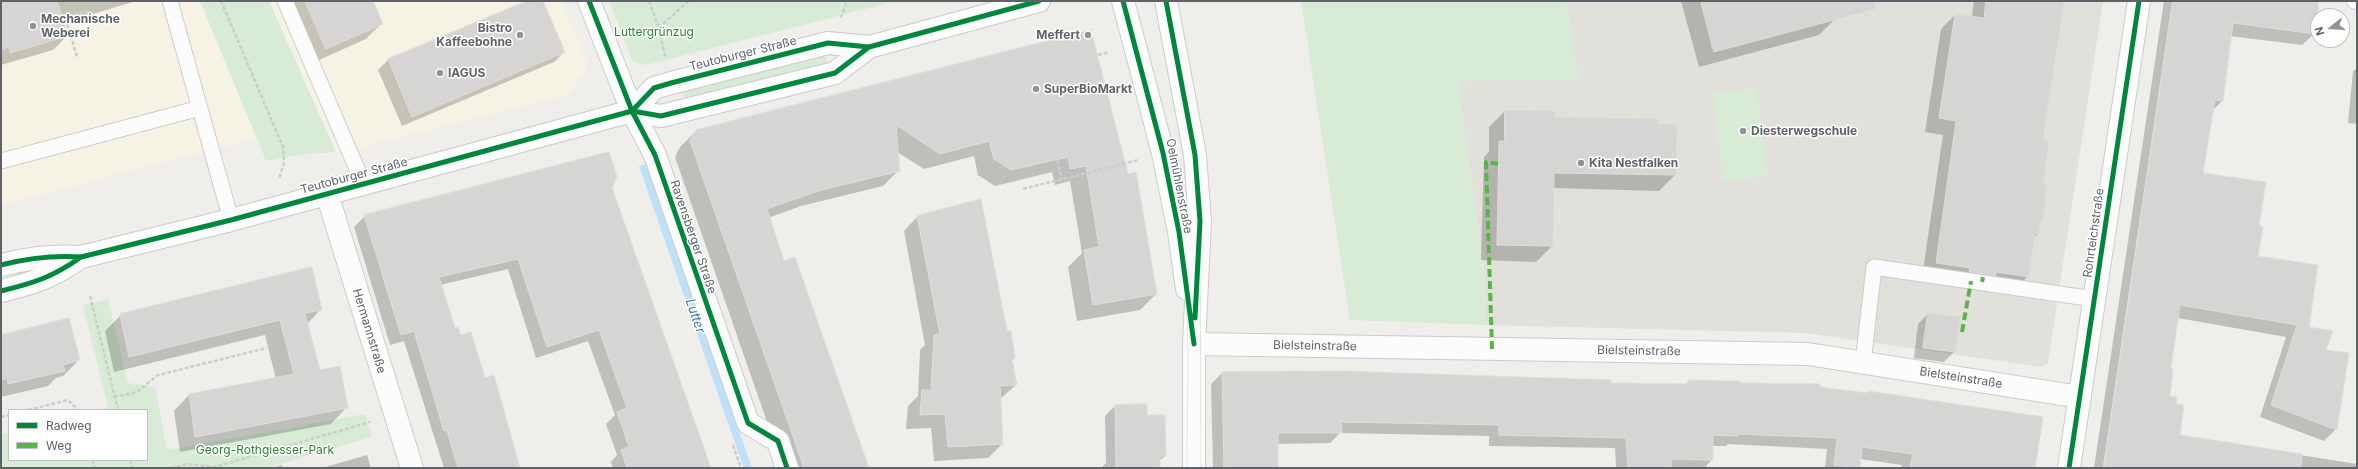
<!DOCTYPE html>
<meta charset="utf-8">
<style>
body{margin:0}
#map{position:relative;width:2358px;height:469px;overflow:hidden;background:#efeeea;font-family:Inter,sans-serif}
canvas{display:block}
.frame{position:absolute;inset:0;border:2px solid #5f6368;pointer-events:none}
.legend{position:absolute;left:8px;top:409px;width:140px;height:52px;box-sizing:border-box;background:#fff;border:1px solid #bfc1c3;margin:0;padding:5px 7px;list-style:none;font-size:12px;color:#5f6368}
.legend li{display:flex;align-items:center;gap:8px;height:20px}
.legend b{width:20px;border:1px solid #bfc1c3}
.north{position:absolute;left:2310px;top:8px;width:40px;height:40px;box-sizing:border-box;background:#fff;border:1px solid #bfc1c3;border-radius:50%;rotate:253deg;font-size:11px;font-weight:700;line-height:16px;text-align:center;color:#5f6368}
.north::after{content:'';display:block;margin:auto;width:14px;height:18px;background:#919496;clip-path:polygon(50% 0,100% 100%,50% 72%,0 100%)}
</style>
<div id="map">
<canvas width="2358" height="469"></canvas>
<div class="frame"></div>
<ul class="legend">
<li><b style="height:5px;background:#00873e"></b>Radweg</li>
<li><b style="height:5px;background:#58b549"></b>Weg</li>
</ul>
<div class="north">N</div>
</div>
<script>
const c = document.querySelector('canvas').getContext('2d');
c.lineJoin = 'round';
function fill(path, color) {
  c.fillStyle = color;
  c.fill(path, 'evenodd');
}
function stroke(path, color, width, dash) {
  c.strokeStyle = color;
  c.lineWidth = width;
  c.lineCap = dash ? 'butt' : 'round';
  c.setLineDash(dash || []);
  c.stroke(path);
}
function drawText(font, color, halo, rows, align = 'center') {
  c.font = font + ' Inter,sans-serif';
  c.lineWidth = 3;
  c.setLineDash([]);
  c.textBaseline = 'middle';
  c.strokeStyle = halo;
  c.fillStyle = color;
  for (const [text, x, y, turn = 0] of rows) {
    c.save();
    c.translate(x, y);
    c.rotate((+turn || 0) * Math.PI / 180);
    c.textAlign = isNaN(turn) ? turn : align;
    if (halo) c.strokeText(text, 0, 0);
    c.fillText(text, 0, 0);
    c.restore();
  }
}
fill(new Path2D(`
 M1 1H200L256 138 1 205Z
 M269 1H561L587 63 586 71 568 94 559 97 368 146 336 152Z`), '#f7f3e4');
fill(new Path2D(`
 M1566 1H2103L2048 363 2042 367 1805 333 1486 325 1485 276 1457 80H1578Z`), '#e2e0da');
fill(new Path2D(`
 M200 1H269L336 152 296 155 266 161Z
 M609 1H897L646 65 633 62Z
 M1301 1H1566L1578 80 1457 81 1485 276 1486 325 1350 320Z
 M824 55 827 59 825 65 685 101 682 90Z
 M1757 88 1768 176 1723 181 1713 93Z
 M108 299 128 383 155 387 167 450 365 414 372 437 267 468H1V434L9 432V460H147V410H97L108 407 83 305Z`), '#d8ebd6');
fill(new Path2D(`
 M646 164 752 468H744L729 426 639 166Z`), '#bfe0f9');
fill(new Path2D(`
 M1 1H136L63 23 67 36 53 50 1 65Z
 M283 1H372L382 23 366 39 310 64Z
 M529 1H542L564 52 554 62 402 126 378 70 388 60Z
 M1681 1H1830L1835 19 1819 35 1699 67Z
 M1974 1H2048L2042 141V218L2038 233 2034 238 2028 276 2014 291 1922 277 1943 135 1925 132 1941 29 1955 15 1972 17Z
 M2164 1H2173L2103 468H2094Z
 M2175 1H2318L2314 34 2302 45 2230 36 2222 101 2212 111 2202 174 2258 227 2256 256 2325 351 2336 429 2324 441 2260 417 2286 337 2178 318 2170 369 2169 397 2175 405 2179 436 2357 464V468H2105Z
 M1090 32 1127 175 1136 173 1156 294 1140 310 1077 321 1068 267 1082 253 1070 181 1055 185 1052 172 995 186 978 175 974 156 924 169 897 152 899 170 883 186 801 206 768 218 783 262 868 468H783L675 157 680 147 696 131Z
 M2357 68V124L2348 123 2353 71Z
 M1505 111 1554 118 1676 125 1675 175 1659 191 1553 188 1552 246 1536 262 1481 260 1484 157 1489 152V127Z
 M611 188 710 468H613L611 462 617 455 606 424 615 415 588 341 536 358 508 269 440 285 454 329 460 336 518 468H444L404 341 390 345 354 227 365 216Z
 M918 216 1006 333 1014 358 1011 361 1016 385 1000 399 1002 444 988 458 934 461 931 428 906 429 908 406 918 396 920 350 925 345 904 231Z
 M321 309 307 324 319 371 346 408 331 424 180 452 174 411 189 395 276 379 265 335 114 372 105 331 121 315Z
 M1928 314 1959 318 1954 352 1944 362 1914 358 1918 324Z
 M1 336 79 360 63 376 56 378 48 386 1 397Z
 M1341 372 1610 384 1684 385 1689 381 1819 388 2034 468H1901L1902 465 1860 459 1859 468H1825L1827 449 1728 444 1726 446H1712V460L1704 468H1616L1615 448 1489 446V436L1340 433 1330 443 1277 444V468H1213L1211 384 1222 373Z
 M1115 406 1146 416 1165 456 1159 461V468H1101L1106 463 1105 416Z
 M367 455 371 468H322Z
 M282 465V468H271Z`), '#0003');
const building = new Path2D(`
 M1 1H57L68 36 10 53 9 47 1 50Z
 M305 1H373L383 24 326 49Z
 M527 1H543L565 52 412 117 388 59Z
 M1701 1H1874L1875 9 1714 52Z
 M1986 1H2064L2043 140 2049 141 2043 185H2047L2043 219 2041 218 2039 234 2035 233 2029 277 1996 272V276L1969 272 1970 268 1936 263 1956 121 1939 118 1955 14 1984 18Z
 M2173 1H2319L2315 34 2233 23 2223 101 2215 100 2203 173 2266 182 2259 226 2263 227 2258 256 2318 265 2309 327 2333 331 2326 350 2349 353 2337 430 2271 405 2297 325 2180 305 2171 368 2173 369 2170 396 2177 397 2176 404 2184 405 2180 435 2302 454 2301 468H2116L2104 466Z
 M1091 30 1128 174 1136 172 1157 294 1093 305 1084 250 1099 247 1086 166 1070 169 1068 157 1011 170 994 159 989 141 940 154 896 125 900 171 818 191 767 209 784 261 795 257 869 468H804L690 141 696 130Z
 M1505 110 1555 111V117L1658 119 1657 124H1677L1676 175 1554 173 1553 246 1497 245 1499 141H1504Z
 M609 152 617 177 612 188 711 468H627L621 450 629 447 617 412 627 408 599 330 547 347 518 259 439 277 455 328 458 327 461 335 471 332 485 378 494 375 520 468H458L447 430 444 431 414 331 401 335 364 215Z
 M981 199 1007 331H1011L1015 358 1012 360 1017 385 1000 386 1003 444 948 447 945 414 920 415 922 390H931L934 335 940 334 917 216Z
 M312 267 322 310 305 313 320 370 340 366 348 408 195 437 189 394 294 374 280 320 129 357 120 314Z
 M1928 313 1961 317 1955 352 1923 348Z
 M69 318 80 360 63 365 65 371 8 384 7 378 1 380V335Z
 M1341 371 1611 380V383L1688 384V380L1740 381V383L1820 384V387L1867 393 1868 391 2043 417 2035 468H1910L1913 454 1862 447 1860 468H1856L1834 465 1837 438 1738 434V436L1713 435V460L1672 459 1671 468H1628L1626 438 1499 435V425L1341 422 1342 433H1278V468H1224L1222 372Z
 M1147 404V415H1165L1166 456H1160V468H1116L1115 405Z`);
fill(building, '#d6d5d3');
stroke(building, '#deddd9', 1);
const lane = new Path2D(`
 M170 1 231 220
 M285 1 363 183
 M2354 1 2357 2
 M1 161 200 108
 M1863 363 1874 267 2094 299`);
const street = new Path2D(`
 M589 1 632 111 655 155 748 423 778 441 787 468
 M1123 1 1163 153 1179 232 1187 289
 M1166 1 1195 155 1200 221 1194 344V468
 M327 194 412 468
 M1194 344 1808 354 2080 397
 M2069 468 2139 1`);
const secondary = new Path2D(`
 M632 111 654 88 671 83 828 43 869 47 1039 1
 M1 265C28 258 53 255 81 257L231 220 632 111 661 116 835 73 869 47
 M1 291C34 283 53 277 81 257`);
stroke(lane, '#cbcccc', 17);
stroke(street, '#cbcccc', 24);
stroke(secondary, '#cacacb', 24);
stroke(new Path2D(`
 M221 1 283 147 284 163 279 179
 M649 1 659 28 665 56
 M64 14 65 17 86 11 88 17 67 23 77 57
 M841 18 847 1
 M659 28 688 1
 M1098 55 1109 52
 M1057 160 1062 179
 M1023 189 1138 160
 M90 296 118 410
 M114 397 137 392 158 375 267 348
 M28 410 68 400 78 410
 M1 417 9 415
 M733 445 741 468
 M93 460 95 468
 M130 460 132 468
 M171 468 188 464 215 467 370 422`), '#cacfcc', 2.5, [4, 2]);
stroke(lane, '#fdfcfc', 15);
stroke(street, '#fdfcfc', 22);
stroke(secondary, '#fdfcfc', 22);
stroke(new Path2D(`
 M1124 1C1150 93 1176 187 1185 283 1190 344 1187 406 1187 468
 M1165 1 1195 155 1200 221 1201 468`), '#e4e4e4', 1);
stroke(new Path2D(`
 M1982 282 1983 277
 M1962 332 1971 281
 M1492 349 1486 162 1498 164`), '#58b549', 4, [8, 4]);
stroke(new Path2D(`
 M589 1 632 111 655 155 748 423 778 441 787 468
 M1123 1 1163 153 1179 232 1194 344
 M1166 1 1195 155 1200 221 1195 318
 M632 111 654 88 671 83 828 43 869 47 1039 1
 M1 265C28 258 53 255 81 257L231 220 632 111 661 116 835 73 869 47
 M1 291C34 283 53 277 81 257
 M2069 468 2139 1`), '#00873e', 5);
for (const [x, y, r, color] of [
 [33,26,4,"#919496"],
 [520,35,4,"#919496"],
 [1088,35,4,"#919496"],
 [440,73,4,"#919496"],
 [1036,89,4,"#919496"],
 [1743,131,4,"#919496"],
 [1581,163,4,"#919496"]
]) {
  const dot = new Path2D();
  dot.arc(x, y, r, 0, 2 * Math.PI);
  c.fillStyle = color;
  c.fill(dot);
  stroke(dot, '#fff', 1.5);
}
drawText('bold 12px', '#5f6368', '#fff', [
 ["Mechanische",41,19],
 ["Weberei",41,33],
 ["Bistro",512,28,"right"],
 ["Kaffeebohne",512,42,"right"],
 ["Meffert",1080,35,"right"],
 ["IAGUS",448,73],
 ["SuperBioMarkt",1044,89],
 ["Diesterwegschule",1751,131],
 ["Kita Nestfalken",1589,163]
], 'left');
drawText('12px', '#348238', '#fff', [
 ["Luttergrünzug",654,32],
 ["Georg-Rothgiesser-Park",265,450]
]);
drawText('12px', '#5f6368', '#fff', [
 ["Teutoburger Straße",743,54,-14],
 ["Teutoburger Straße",354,176,-15],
 ["Oelmühlenstraße",1179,186,79],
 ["Rohrteichstraße",2094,233,-82],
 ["Ravensberger Straße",693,237,71],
 ["Hermannstraße",369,331,73],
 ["Bielsteinstraße",1315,346,1],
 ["Bielsteinstraße",1639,351,1],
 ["Bielsteinstraße",1961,378,9]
]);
drawText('italic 13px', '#4174aa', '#fff', [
 ["Lutter",695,316,71]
]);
</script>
